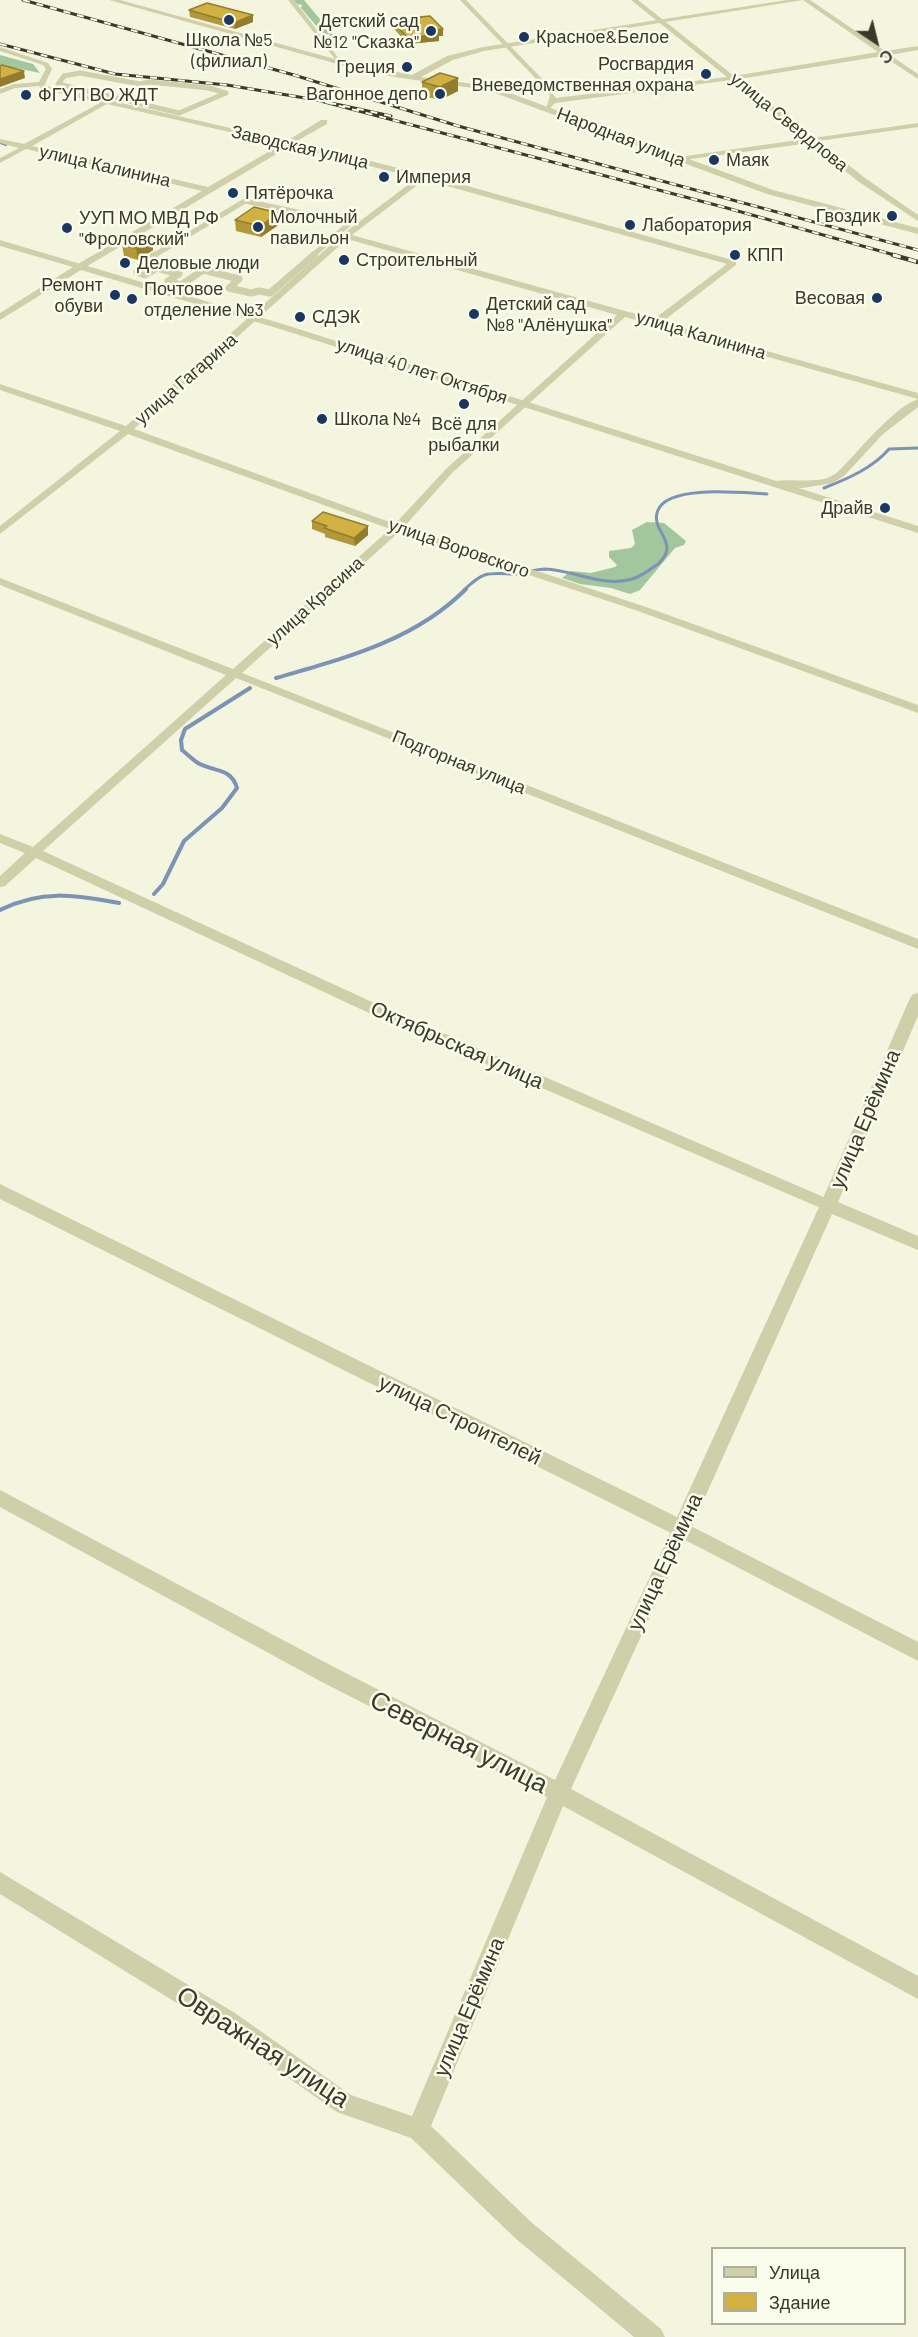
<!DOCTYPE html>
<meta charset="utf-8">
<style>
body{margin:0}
#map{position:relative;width:918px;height:2337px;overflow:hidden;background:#f4f5df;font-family:Barlow,sans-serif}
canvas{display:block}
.legend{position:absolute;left:711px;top:2247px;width:195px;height:78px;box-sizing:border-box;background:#fafcec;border:2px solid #aeae9e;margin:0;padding:8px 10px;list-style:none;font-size:18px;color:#3b3929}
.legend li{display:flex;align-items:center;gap:12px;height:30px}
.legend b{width:30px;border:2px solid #aeae9e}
.north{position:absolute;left:846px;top:12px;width:60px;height:60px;-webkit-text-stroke:4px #fafcec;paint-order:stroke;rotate:145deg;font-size:16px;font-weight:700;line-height:24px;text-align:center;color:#3b3929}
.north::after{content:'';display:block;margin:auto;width:21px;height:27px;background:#3b3929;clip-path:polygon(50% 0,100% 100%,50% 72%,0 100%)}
</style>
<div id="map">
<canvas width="918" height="2337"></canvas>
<ul class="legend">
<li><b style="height:8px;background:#cfcfa9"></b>Улица</li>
<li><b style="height:16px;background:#d0b142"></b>Здание</li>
</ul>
<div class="north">С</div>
</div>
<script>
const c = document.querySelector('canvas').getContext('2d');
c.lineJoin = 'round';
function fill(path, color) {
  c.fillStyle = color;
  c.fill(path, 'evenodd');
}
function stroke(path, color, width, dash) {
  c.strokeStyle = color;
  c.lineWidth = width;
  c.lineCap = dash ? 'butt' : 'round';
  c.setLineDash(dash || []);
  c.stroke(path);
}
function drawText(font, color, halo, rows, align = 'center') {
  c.font = font + ' Barlow,sans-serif';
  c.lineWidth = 5;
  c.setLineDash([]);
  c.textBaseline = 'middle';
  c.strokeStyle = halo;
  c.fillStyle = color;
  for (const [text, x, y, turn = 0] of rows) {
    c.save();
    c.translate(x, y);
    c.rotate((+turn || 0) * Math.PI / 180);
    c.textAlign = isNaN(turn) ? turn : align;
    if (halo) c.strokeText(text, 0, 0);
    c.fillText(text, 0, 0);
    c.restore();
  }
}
fill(new Path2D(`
 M294 0H304L345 49 338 50 330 42H334L329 34 324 35 301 8 302 5 297 4Z
 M0 55 33 64 40 73 16 68 0 69Z
 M647 522 664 523 686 541 684 545 675 548 640 590 630 594 611 588 580 584 562 578 571 571 591 573 615 567 617 565 609 557V551L631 548 635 544 632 530Z`), '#a2c69d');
stroke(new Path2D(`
 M0 143 6 145`), '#7b93b5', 2);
stroke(new Path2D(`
 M824 488C847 479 873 468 889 449L918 448
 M464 590C484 571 487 573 513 574 524 574 534 569 545 569 575 570 605 589 635 578 643 575 651 569 658 564 682 542 649 531 658 510 669 484 744 493 767 494`), '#7b93b5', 3);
stroke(new Path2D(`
 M276 678C345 658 414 641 466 589
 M154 894 163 884 184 841 222 808 237 788C231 767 213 772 198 763 192 759 187 754 182 750L181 740 185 729 250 688
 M0 910C42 889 74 895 119 903`), '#7b93b5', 4);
stroke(new Path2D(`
 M80 73 140 84 149 82 209 88 226 93 179 113 58 84 64 76Z
 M153 256 245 201 350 223 312 256`), '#cfcfa9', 5);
stroke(new Path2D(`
 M155 255 142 263 149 265 137 272 145 275 157 268 179 274 168 281 181 285 203 270 239 279 229 288 251 293 259 291 270 293 314 255`), '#cfcfa9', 7);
fill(new Path2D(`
 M288 0H294L343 64H339Z
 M460 0H466L545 82 556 98 727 77 631 0H638L734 76 878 52 803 0H810L885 51 918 46V50L890 55 918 74V79L883 56 739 79 813 138 918 123V127L818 141 865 178 918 215V221L859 182 810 143 676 161 679 157 805 139 731 80 555 103 550 108H546L550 96 541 84Z
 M0 47 48 63 52 69 45 84 47 86 287 141 321 120H327V124L295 142 446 180 736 261V265L662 322 918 393V399L625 317 452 473 404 527 646 607 918 705V713L638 611 399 532 242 673 918 939V949L236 678 43 851 394 1012 833 1201 836 1205 833 1209H823L384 1020 36 858 5 886 0 887V876L25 853 0 843V834L33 847 226 675 0 585V578L233 669 390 529 128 434 0 534V526L120 431 0 390V384L126 426 343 234 417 178 290 146 84 268H78V264L202 191 26 149 0 163V158L19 148 0 143V139L24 144 100 103 43 89 39 86 15 88 0 94V89L14 84 39 82 46 69 43 65 0 51ZM107 104 282 144 208 187 32 146ZM424 180 440 184 727 264 654 319 352 235ZM347 239 617 315 446 469 395 524 134 429Z
 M918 399V407L883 434 844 476 833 483 803 488 773 487 768 484C779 476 811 484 827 478 837 475 845 464 852 457 868 440 896 407 918 399Z
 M0 1490 334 1667 555 1780 675 1523 681 1521 918 1642V1661L685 1540 571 1789 918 1976V1999L563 1806 431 2126 531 2222 661 2329 665 2337H634L515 2238 411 2138 337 2112 219 2029 0 1894V1872L235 2013 351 2095 412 2116 547 1797 320 1681 0 1507Z`), '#cfcfa9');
fill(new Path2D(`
 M109 0H120L342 61 412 75 447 56 483 47 787 0H803L484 51 453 60 421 77 491 86 773 190 918 228V234L767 194 487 90 394 77 341 65Z
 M0 240 286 325 918 526V533L280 329 81 270 0 320V313L73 267 0 246Z
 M918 993V1016L838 1202 918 1236V1250L832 1214 688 1535 681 1538 0 1199V1184L677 1517 820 1205 910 998 913 994Z`), '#cfcfa9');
const railFar1 = new Path2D(`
 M23 0 294 75 458 126 918 250
 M0 44 115 74 227 85 317 100
 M391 116 317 100 727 208 898 256`);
const rail = new Path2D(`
 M893 255 918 262`);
stroke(railFar1, '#3b3929', 3);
stroke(rail, '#3b3929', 4.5);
stroke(railFar1, '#fafcec', 2, [7]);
stroke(rail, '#fafcec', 3, [8]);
fill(new Path2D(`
 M189 10 253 15V22L235 29 190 17Z
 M399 19 443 29V36H439V41L408 44 395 30V24L400 23Z
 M422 82 458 91 440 100 422 96Z
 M235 220 280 224 261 237 236 231Z
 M152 238 153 250 138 260 124 256 122 245Z
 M312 521 368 535 355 546 325 537V534L312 529Z`), '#b39839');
fill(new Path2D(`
 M253 15V22L235 29 234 23Z
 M443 29V36H439V41L408 44V38L435 30Z
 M24 71 25 78 0 87V79Z
 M458 78V91L440 100V87Z
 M279 213 280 224 261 237 260 226Z
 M152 238 153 250 138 260 136 248Z
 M368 526V535L355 546 354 538Z`), '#927c2e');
const building = new Path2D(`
 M207 3 253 15 234 23 189 10Z
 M430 16 443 29 435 30 439 34 408 38 395 24 403 23 399 19Z
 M2 65 24 71 0 79V66Z
 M440 73 458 78 440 87 422 82Z
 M254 207 279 213 260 226 235 220Z
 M138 235 152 238 136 248 122 245Z
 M323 512 368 526 354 538 324 528 327 526 312 521Z`);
fill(building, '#d0b142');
stroke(building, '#927c2e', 1.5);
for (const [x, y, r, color] of [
 [229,20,6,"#1b3761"],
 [431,31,6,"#1b3761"],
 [524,37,6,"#1b3761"],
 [407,67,6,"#1b3761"],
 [706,74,6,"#1b3761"],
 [440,94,6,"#1b3761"],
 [26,95,6,"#1b3761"],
 [714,160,6,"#1b3761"],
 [384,177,6,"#1b3761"],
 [233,193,6,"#1b3761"],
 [892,216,6,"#1b3761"],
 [630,225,6,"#1b3761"],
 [258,227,6,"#1b3761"],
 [67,228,6,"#1b3761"],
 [735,255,6,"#1b3761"],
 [344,260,6,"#1b3761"],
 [125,263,6,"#1b3761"],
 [115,295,6,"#1b3761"],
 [877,298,6,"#1b3761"],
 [132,299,6,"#1b3761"],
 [474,314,6,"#1b3761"],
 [300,317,6,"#1b3761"],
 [464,404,6,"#1b3761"],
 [322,419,6,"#1b3761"],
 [885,508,6,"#1b3761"]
]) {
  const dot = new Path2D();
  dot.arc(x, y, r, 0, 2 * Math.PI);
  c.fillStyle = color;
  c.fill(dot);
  stroke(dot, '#fafcec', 2);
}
drawText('18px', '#3b3929', '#fafcec', [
 ["Детский сад",419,21,"right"],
 ["№12 \"Сказка\"",419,42,"right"],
 ["Красное&Белое",536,37],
 ["Школа №5",229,40,"center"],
 ["(филиал)",229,61,"center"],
 ["Росгвардия",694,64,"right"],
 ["Вневедомственная охрана",694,85,"right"],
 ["Греция",395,67,"right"],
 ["Вагонное депо",428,94,"right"],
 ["ФГУП ВО ЖДТ",38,95],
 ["Маяк",726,160],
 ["Империя",396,177],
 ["Пятёрочка",245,193],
 ["Гвоздик",880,216,"right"],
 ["Молочный",270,217],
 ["павильон",270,238],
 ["УУП МО МВД РФ",79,218],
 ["\"Фроловский\"",79,239],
 ["Лаборатория",642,225],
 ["КПП",747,255],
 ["Строительный",356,260],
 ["Деловые люди",137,263],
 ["Ремонт",103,285,"right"],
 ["обуви",103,306,"right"],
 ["Почтовое",144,289],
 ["отделение №3",144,310],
 ["Весовая",865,298,"right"],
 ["Детский сад",486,304],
 ["№8 \"Алёнушка\"",486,325],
 ["СДЭК",312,317],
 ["Школа №4",334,419],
 ["Всё для",464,424,"center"],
 ["рыбалки",464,445,"center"],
 ["Драйв",873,508,"right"]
], 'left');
drawText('18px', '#3b3929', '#fafcec', [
 ["улица Свердлова",789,122,39],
 ["Народная улица",621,137,21],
 ["Заводская улица",300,147,13],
 ["улица Калинина",105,166,13],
 ["улица Калинина",701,335,16],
 ["улица 40 лет Октября",422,371,18],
 ["улица Гагарина",186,379,-41],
 ["улица Воровского",459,548,19],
 ["улица Красина",315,601,-42],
 ["Подгорная улица",459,762,22]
]);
drawText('21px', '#3b3929', '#fafcec', [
 ["Октябрьская улица",457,1045,24],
 ["улица Ерёмина",865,1119,-67],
 ["улица Строителей",460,1420,26],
 ["улица Ерёмина",665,1562,-65],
 ["улица Ерёмина",469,2007,-67]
]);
drawText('26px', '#3b3929', '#fafcec', [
 ["Северная улица",459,1742,27],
 ["Овражная улица",263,2047,33]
]);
</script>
